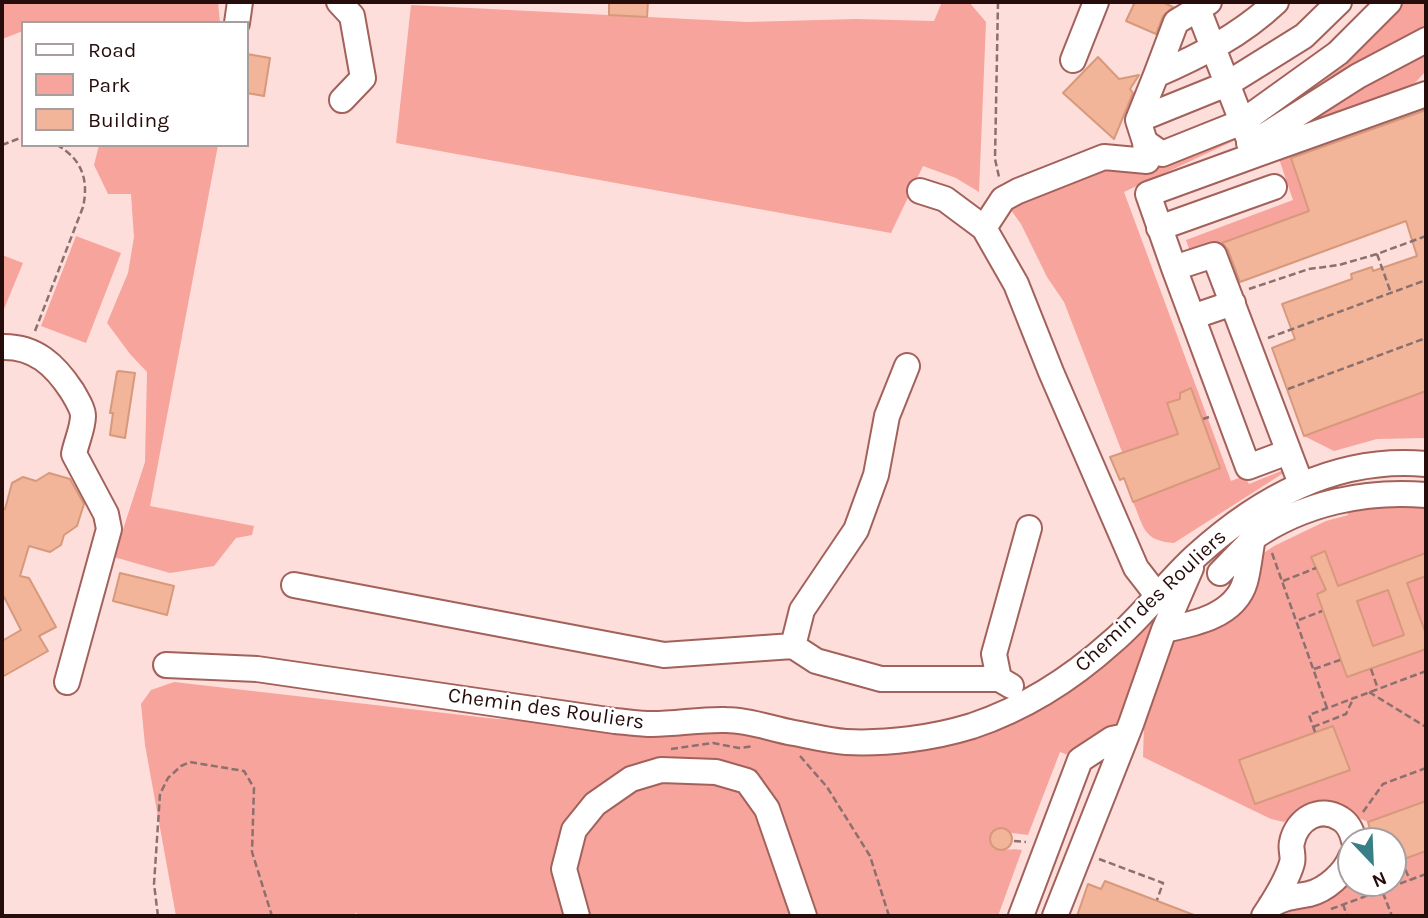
<!DOCTYPE html>
<style>
body{margin:0}
#map{position:relative;width:1428px;height:918px;overflow:hidden;background:#fddedb;font-family:Karla,sans-serif}
canvas{display:block}
.frame{position:absolute;inset:0;border:4px solid #260d0c;pointer-events:none}
.legend{position:absolute;left:21px;top:21px;width:228px;height:126px;box-sizing:border-box;background:#fff;border:2px solid #a89e9e;margin:0;padding:9px 12px;list-style:none;font-size:21px;color:#260d0c}
.legend li{display:flex;align-items:center;gap:14px;height:35px}
.legend b{width:35px;border:2px solid #a89e9e}
.north{position:absolute;left:1337px;top:827px;width:70px;height:70px;box-sizing:border-box;background:#fff;border:2px solid #a89e9e;border-radius:50%;rotate:157deg;font-size:19px;font-weight:700;line-height:28px;text-align:center;color:#260d0c}
.north::after{content:'';display:block;margin:auto;width:24px;height:32px;background:#387f88;clip-path:polygon(50% 0,100% 100%,50% 72%,0 100%)}
</style>
<div id="map">
<canvas width="1428" height="918"></canvas>
<div class="frame"></div>
<ul class="legend">
<li><b style="height:9px;background:#fff"></b>Road</li>
<li><b style="height:19px;background:#f7a49c"></b>Park</li>
<li><b style="height:19px;background:#f3b599"></b>Building</li>
</ul>
<div class="north">N</div>
</div>
<script>
const c = document.querySelector('canvas').getContext('2d');
c.lineJoin = 'round';
function fill(path, color) {
  c.fillStyle = color;
  c.fill(path, 'evenodd');
}
function stroke(path, color, width, dash) {
  c.strokeStyle = color;
  c.lineWidth = width;
  c.lineCap = dash ? 'butt' : 'round';
  c.setLineDash(dash || []);
  c.stroke(path);
}
function drawText(font, color, halo, rows, align = 'center') {
  c.font = font + ' Karla,sans-serif';
  c.lineWidth = 5;
  c.setLineDash([]);
  c.textBaseline = 'middle';
  c.strokeStyle = halo;
  c.fillStyle = color;
  for (const [text, x, y, turn = 0] of rows) {
    c.save();
    c.translate(x, y);
    c.rotate((+turn || 0) * Math.PI / 180);
    c.textAlign = isNaN(turn) ? turn : align;
    if (halo) c.strokeText(text, 0, 0);
    c.fillText(text, 0, 0);
    c.restore();
  }
}
fill(new Path2D(`
 M2 2H218L220 23H23V31L2 39Z
 M942 2H969L986 22 979 192 956 178 923 166 891 233 396 143 411 5 747 22 856 19 934 21Z
 M1400 2H1426V71L1400 99 1288 151 1303 194 1426 152V168L1191 254 1186 240 1293 200 1277 153 1253 126Z
 M1237 131 1240 138 1124 192 1231 481 1244 476 1249 484 1296 465 1174 543C1143 541 1144 527 1133 502L1220 468 1192 389 1180 393V399L1167 404 1178 434 1110 457 1122 452 1064 302 1047 277 1021 224 1003 199Z
 M99 145H218L150 506 254 526 252 535 236 538 214 566 170 573 114 557 145 462 147 372 130 354 107 323 128 273 134 237 131 194H108L94 165Z
 M76 236 121 253 86 343 41 326Z
 M2 255 23 263 4 309H2Z
 M1426 391V438L1377 439 1334 451 1304 436Z
 M1426 504V801L1368 822 1350 814 1304 809 1284 822 1271 819 1143 757 1144 728 1153 684 1173 637 1204 627 1255 559 1274 546 1326 521 1348 515 1347 509Z
 M1184 563 1140 678 1097 766 1060 752 1028 835 1012 833 1001 828 992 832 989 839 994 849C1004 851 1012 848 1022 850L998 916H358L357 913 348 916H176L145 745 141 704 151 690 174 682 497 719 653 724 844 742 938 735 1094 657Z
 M1426 851V916H1273L1279 903 1307 907 1341 890 1351 876V883H1393V863Z`), '#f7a49c');
const building = new Path2D(`
 M609 2H648L647 17 609 15Z
 M1135 2H1162L1173 7 1163 16 1156 34 1126 21Z
 M247 54 270 58 264 96 247 93Z
 M1098 57 1119 79 1139 75 1130 89 1133 93 1114 139 1063 93Z
 M1426 110V391L1304 436 1272 348 1295 339 1282 304 1352 279 1351 274 1372 267 1373 271 1417 256 1406 221 1240 282 1228 250 1222 243 1309 211 1291 158Z
 M119 371 135 373 125 438 110 435 113 413H110L117 372Z
 M1191 388 1220 468 1133 502 1124 478 1120 480 1110 457 1178 434 1167 403 1180 399V393Z
 M49 473 70 479 84 504 77 526 64 535 61 545 50 552 29 546 20 576 29 578 56 627 39 636 48 651 2 677V641L21 630 2 593V508L5 509 12 483 23 477 36 481Z
 M1325 551 1338 586 1426 553V576L1407 583 1426 634V649L1347 677 1317 594 1326 590 1311 557ZM1388 590 1404 635 1373 646 1357 601Z
 M120 573 174 586 167 615 113 601Z
 M1333 726 1350 770 1255 804 1239 760Z
 M1426 801V851L1393 863V841H1373L1368 822Z
 M990 839a11 11 0 1 1 22 0a11 11 0 1 1-22 0Z
 M1105 881 1194 915V916H1077L1088 884 1101 889Z`);
fill(building, '#f3b599');
stroke(building, '#d7997c', 2);
const minor = new Path2D(`
 M339 2 352 16 363 78 342 100
 M1339 2 1304 36 1227 84 1138 120 1145 142 1162 154 1242 122 1338 53 1389 2
 M237 23 240 2
 M1073 60 1096 2
 M1156 75 1176 22 1209 2
 M1138 120 1156 75C1200 56 1241 35 1276 2
 M1249 143 1267 134 1358 76 1426 40
 M1255 155 1426 94
 M920 191 945 199 984 228 1016 284 1051 372 1136 568 1157 595
 M984 228 1003 199 1018 191 1104 157 1147 161 1145 142
 M1159 228 1274 187
 M1174 268 1148 194 1255 155 1198 9
 M1192 317 1233 303
 M2 347C35 346 55 365 72 391 76 398 83 409 83 416 83 428 76 443 74 454L106 514 109 529 67 682
 M1288 452 1248 467 1174 268 1214 255 1301 484
 M1220 573 1253 539
 M294 585 664 655 793 646 816 661 881 679H999
 M1164 630C1194 624 1235 616 1245 582 1249 568 1250 552 1253 538 1303 503 1366 490 1426 495
 M793 646 802 610 856 530 876 475 887 416 907 366
 M166 665 257 669 615 721C628 722 640 724 652 724 677 724 702 719 726 720 750 720 771 729 794 733 811 736 829 741 846 742 887 744 933 738 972 726 1023 709 1072 678 1112 642 1143 616 1167 582 1197 555 1261 497 1338 456 1426 464
 M1011 686 999 679 994 654 1029 528
 M1271 905C1284 897 1294 897 1309 894 1326 890 1345 873 1351 857
 M577 916 564 869 574 830 595 804 631 779 661 770 716 772 747 781 767 809 804 916
 M1021 916 1080 760 1112 739 1126 736
 M1055 916 1131 724 1164 630 1191 568
 M1264 916C1274 901 1287 881 1292 863 1294 856 1290 848 1292 842 1297 819 1320 805 1341 819 1349 824 1352 831 1354 841`);
stroke(minor, '#a2625b', 28);
stroke(new Path2D(`
 M998 2 995 159 999 177
 M2 145 23 137
 M1377 254 1391 293
 M1249 289 1309 269 1339 265 1377 254 1426 236
 M35 331 83 207C89 180 82 159 57 145
 M1268 338 1426 280
 M1288 389 1426 338
 M1203 419 1209 417
 M1272 553 1327 708
 M1283 581 1316 568
 M1299 620 1322 611
 M1314 669 1340 660
 M1371 669 1378 689
 M1369 692 1426 727
 M1313 727 1346 714 1354 697
 M1315 732 1309 715 1426 671
 M671 749 713 743 739 748 754 746
 M800 756 827 787 870 856 889 916
 M1363 812 1383 784 1426 768
 M1014 841 1026 842
 M1099 859 1163 883 1157 900
 M1401 860 1410 880
 M1379 883 1392 916
 M1343 904 1347 916
 M1331 909 1426 874
 M158 916 154 884 160 794 168 778 181 766 190 762 244 771 254 788 252 852 272 916`), '#8c706e', 2.5, [7, 3.5]);
stroke(minor, '#fff', 24);
drawText('21px', '#260d0c', '#fff', [
 ["Chemin des Rouliers",1151,601,-43],
 ["Chemin des Rouliers",546,709,8]
]);
</script>
